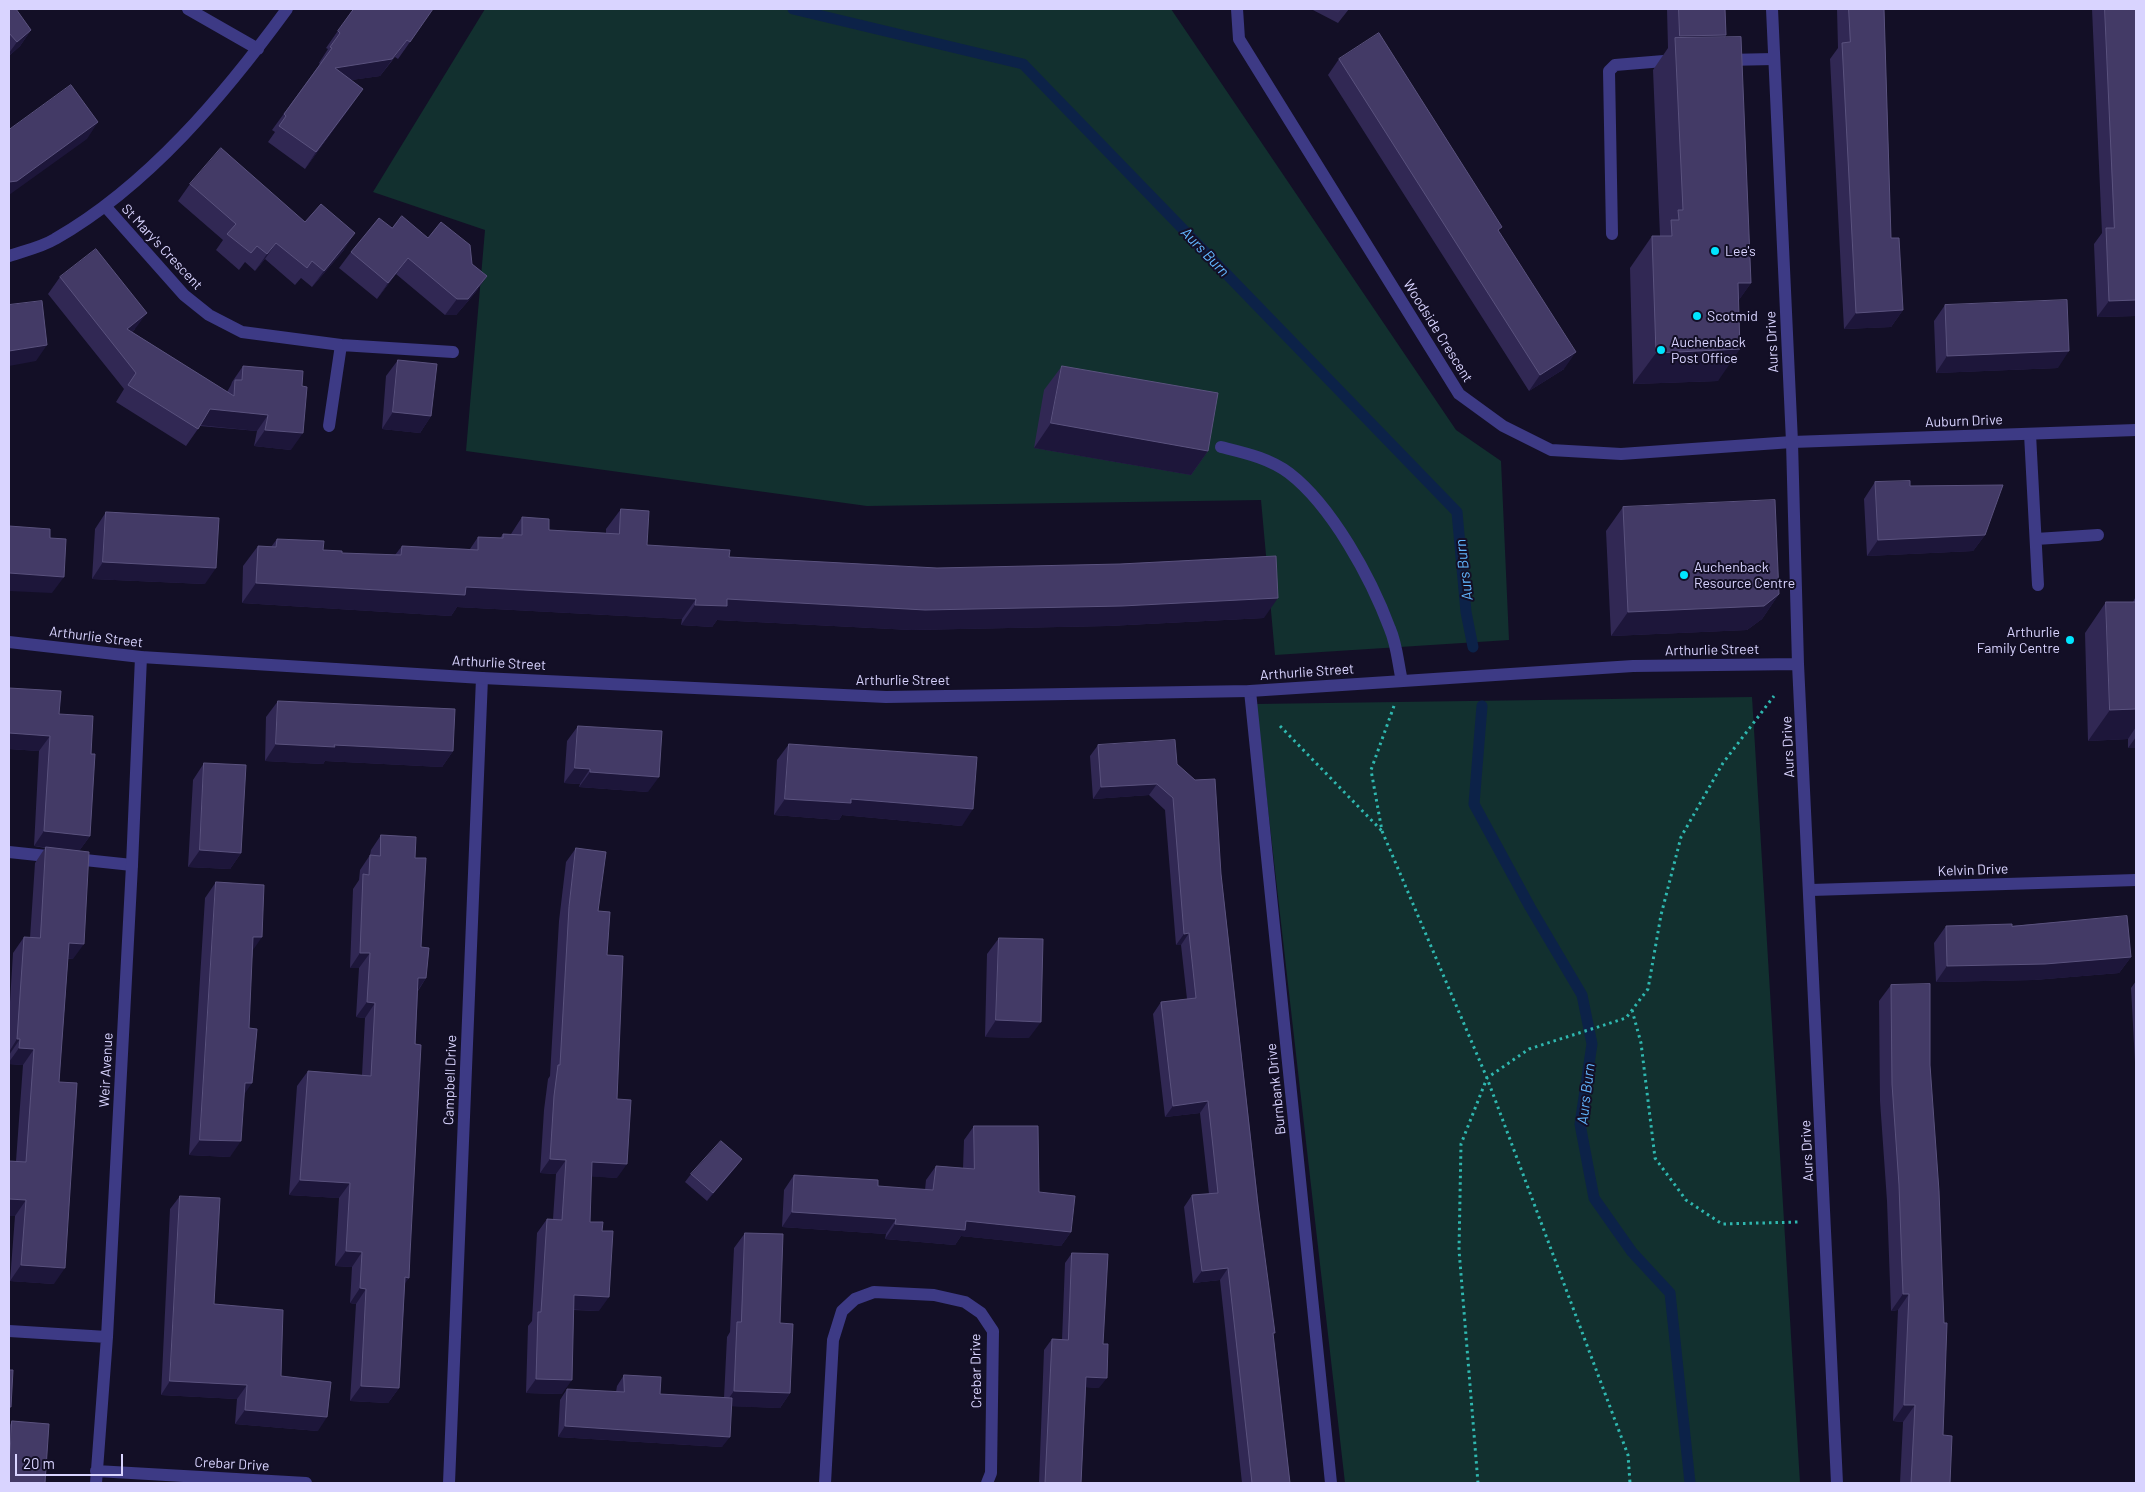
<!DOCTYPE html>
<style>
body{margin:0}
#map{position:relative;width:2145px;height:1492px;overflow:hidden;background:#130f26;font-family:Barlow,sans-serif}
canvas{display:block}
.frame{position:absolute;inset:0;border:10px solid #d9d4ff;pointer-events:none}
.scale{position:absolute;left:15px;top:1454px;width:108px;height:22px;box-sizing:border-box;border:2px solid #d9d4ff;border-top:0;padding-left:6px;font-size:15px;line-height:18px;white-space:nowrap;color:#d9d4ff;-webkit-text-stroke:4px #130f26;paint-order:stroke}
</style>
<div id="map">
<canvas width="2145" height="1492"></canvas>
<div class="frame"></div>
<div class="scale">20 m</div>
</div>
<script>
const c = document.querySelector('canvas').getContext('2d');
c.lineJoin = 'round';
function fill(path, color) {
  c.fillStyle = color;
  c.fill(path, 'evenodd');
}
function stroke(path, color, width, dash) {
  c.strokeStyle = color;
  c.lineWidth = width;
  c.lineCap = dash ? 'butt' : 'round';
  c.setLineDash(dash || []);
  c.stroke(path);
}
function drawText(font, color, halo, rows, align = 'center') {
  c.font = font + ' Barlow,sans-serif';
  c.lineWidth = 4;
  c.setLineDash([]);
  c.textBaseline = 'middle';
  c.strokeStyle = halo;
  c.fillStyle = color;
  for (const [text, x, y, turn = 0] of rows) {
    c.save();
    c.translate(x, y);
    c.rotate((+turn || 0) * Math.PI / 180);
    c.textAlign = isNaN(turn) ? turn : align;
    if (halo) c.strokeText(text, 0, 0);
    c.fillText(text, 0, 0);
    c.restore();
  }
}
fill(new Path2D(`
 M485 9H1171L1456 430 1501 461 1509 640 1275 655 1261 500 867 506 466 451 485 230 373 192Z
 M1752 697 1800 1483H1345L1256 704Z`), '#12302f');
stroke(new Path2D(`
 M793 9 1023 64 1457 512 1466 612 1473 647
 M1482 706 1474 804 1530 907 1582 995 1592 1044 1580 1124 1594 1198 1632 1252 1670 1293 1690 1483`), '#0c2248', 11);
stroke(new Path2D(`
 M1394 706 1371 770 1382 831 1487 1078 1628 1455 1630 1483
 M1280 726 1382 831
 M1632 1010 1641 1043 1655 1158 1686 1200 1722 1224 1799 1222
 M1478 1483 1459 1250 1461 1144 1487 1078 1529 1049 1626 1018 1648 989 1661 915 1681 837 1723 763 1774 696`), '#2fb8b0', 3, [2.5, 4]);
stroke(new Path2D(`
 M1726 60 1774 59
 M1612 234 1609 71 1615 65 1676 60
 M2030 434 2038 585
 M1221 447C1245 453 1269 458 1289 473 1332 506 1371 578 1390 629 1397 645 1398 664 1402 681
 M2036 539 2098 535
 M9 852 132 865`), '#3d3a85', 12);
stroke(new Path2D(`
 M188 9 258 49
 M1237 9 1239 39 1459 394 1503 426 1551 450 1621 454 1792 442 2136 430
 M105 206 184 295 209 315 242 332 341 345 453 352
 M9 256C24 251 42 247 55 239 148 186 225 94 287 9
 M329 426 341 345
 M1250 691 1331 1483
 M1811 890 2136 880
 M9 1331 107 1337
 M96 1471 306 1483
 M96 1483 107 1337 132 865 141 657
 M449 1483 482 678
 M825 1483 833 1340 842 1311 855 1299 874 1292 934 1295 965 1302 981 1313 993 1331 991 1473 987 1483`), '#3d3a85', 12);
stroke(new Path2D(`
 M1772 9 1792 442 1798 664 1837 1483
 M9 642 141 657 482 678 886 697 1250 691 1633 666 1798 664`), '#3d3a85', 12);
fill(new Path2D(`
 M9 9 31 30 20 46 9 56Z
 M353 9 410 42 398 59 395 57 380 76 351 80 363 89 305 169 268 142 275 132 272 130 320 64 319 63 328 49 326 48Z
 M1311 9H1349L1338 23Z
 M1667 9H1725L1726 35 1725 37 1751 283 1738 301 1718 381 1633 384 1630 268 1652 236H1660L1653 70 1668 48Z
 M1837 9H1884L1891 238 1903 310 1891 327 1844 329 1830 59 1838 48Z
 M2092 9H2136V316L2097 317 2094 244 2102 233Z
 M1339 59 1499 232 1564 369 1529 391 1328 75Z
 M190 184 305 222 344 250 312 287 301 278 295 285 265 259 255 271 245 262 239 270 216 250 223 240 178 201Z
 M392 228 428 238 472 264 487 276 475 293 456 315H445L396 274 377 299 339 268 351 252Z
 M60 277 135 329 132 332 227 392 231 385 232 382 243 366 291 450 254 446 257 431 200 426 186 446 116 402 124 389 48 294Z
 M1945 305 2058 368 1936 373 1934 321Z
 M398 360 431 416 420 433 382 429 386 376Z
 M1062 366 1208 451 1191 475 1034 448 1044 390Z
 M1875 482 1910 486 1985 535 1973 551 1867 556 1864 499Z
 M1623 507 1779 594 1762 619 1747 630 1611 636 1606 531Z
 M621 509 647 545 729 557 1264 618 1108 626 911 630 717 620 712 627 681 625 682 619 457 607 451 616 242 603 243 566 258 546 271 547 277 539 323 550 342 553 395 555 402 546 470 549 478 537 500 538 503 534H511L522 517 549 530 606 533V529Z
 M106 512 205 584 92 579 95 529Z
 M2136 596V748H2128V739L2088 741 2085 633 2106 602H2133Z
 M9 688 59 714 91 754 90 836 79 851 73 959H68L59 1082 54 1284 10 1281 15 1216H9V1161H16L23 1065 9 1064V1018L13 953 24 937 30 938 35 863 45 848 34 846 39 751 9 749Z
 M278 701 453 751 442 767 325 761 323 764 265 761 266 717Z
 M578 726 648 792 579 787 580 784 564 783 567 741Z
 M789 744 962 826 842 815 839 820 774 815 777 760Z
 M1098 745 1177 764 1221 874 1290 1483H1242L1220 1280 1193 1283 1184 1207 1192 1195 1209 1194 1200 1113 1165 1117 1153 1014 1161 1002 1187 999 1181 945H1176L1165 810 1149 795 1093 799 1090 756Z
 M204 763 241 853 230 869 188 867 193 780Z
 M381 835 415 858 421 947 426 978 418 991 405 1283 399 1388 388 1403 350 1401 356 1304 350 1303 352 1267 335 1266 339 1198 289 1195 297 1086 308 1071 362 1075 365 1018 356 1017 359 968H350L353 889 359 880 360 870 370 855 371 850Z
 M576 848 598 911 607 955 617 1099V1178L591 1176 590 1222 599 1311 574 1310 562 1394 526 1393 528 1326 532 1321 537 1233 547 1219H553L556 1174 540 1173 544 1110 548 1079 550 1076 559 921 566 862Z
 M216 882 253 950 230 1157 189 1155 205 898Z
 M1946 926H2012L2131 957 2119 973 2034 980 1936 982 1934 943Z
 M999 938 1029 1038 985 1037 987 954Z
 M2136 981V1081L2131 988Z
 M1891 985 1930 1065 1943 1435 1950 1483H1900L1903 1422 1893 1421 1898 1310 1891 1311 1887 1201 1880 1101 1879 1001Z
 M974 1126 1039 1192 1071 1232 1061 1246 961 1236 955 1245 885 1239 886 1234 782 1227 784 1190 794 1175 878 1186 925 1190 926 1180 936 1166 963 1168 964 1140Z
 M742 1159 736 1167 707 1201 685 1182 691 1174Z
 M180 1196 214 1304 281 1376 318 1431 235 1424 237 1399 161 1395 170 1209Z
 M745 1233 780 1323 790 1393 780 1408 732 1406 722 1447 558 1437 560 1400 567 1389 616 1392 617 1386 624 1375 660 1394 724 1398 727 1337 730 1332 734 1248Z
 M1072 1253 1099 1388 1086 1387 1081 1483H1039L1044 1350 1052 1339 1062 1340 1065 1263Z
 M12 1421 9 1483V1427Z`), '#312854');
fill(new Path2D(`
 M31 30 20 46 9 56V53L17 42Z
 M1726 35 1714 52 1675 43 1680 36Z
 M407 40 380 76 323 84 335 68Z
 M363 89 352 105 305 169 316 152Z
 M98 122 87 139 9 195V182Z
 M355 233 344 250 312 287 324 271Z
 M276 243 265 259 255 271 267 254Z
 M408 258 396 274 377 299 388 283Z
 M487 276 475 293 456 315H445L457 299Z
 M1738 283H1751L1729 314Z
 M2136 300V316L2097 317 2109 301Z
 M1903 310 1891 327 1844 329 1856 313Z
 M147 313 135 329 115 345 127 329Z
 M47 345 36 361 9 366V351Z
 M1740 349 1718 381 1633 384 1656 353Z
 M2069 351 2058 368 1936 373 1947 356Z
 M1576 352 1564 369 1529 391 1540 375Z
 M210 409 268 415 257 431 199 425Z
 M393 412 431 416 420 433 382 429Z
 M1051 423 1208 451 1191 475 1034 448Z
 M265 430 303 433 291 450 254 446Z
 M1985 535 1973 551 1867 556 1878 540Z
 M103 562 216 568 205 584 92 579Z
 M9 573 64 577 52 593 9 591Z
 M256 583 466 587 696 599 682 619 457 607 451 616 242 603Z
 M1779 594 1762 619 1747 630 1611 636 1628 612Z
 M1278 598 1264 618 1108 626 911 630 717 620 712 627 681 625 695 605 727 599Z
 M2136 709V727L2128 739 2088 741 2110 710Z
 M9 733 50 736 39 751 9 749Z
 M2136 737V748H2128Z
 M276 744 334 745 453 751 442 767 325 761 323 764 265 761Z
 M575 768 590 769 580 784 564 783Z
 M590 772 659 777 648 792 579 787Z
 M1157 784 1149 795 1093 799 1101 787Z
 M785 799H851L973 809 962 826 842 815 839 820 774 815Z
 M44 831 90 836 79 851 34 846Z
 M200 850 241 853 230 869 188 867Z
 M1189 933 1181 945H1176L1184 934Z
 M253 937H262L251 953Z
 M69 943 84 944 73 959 58 958Z
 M360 953H370L359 968H350Z
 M2131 957 2119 973 2034 980 1936 982 1947 966Z
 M418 978H426L416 993Z
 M367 1002 375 1003 365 1018 356 1017Z
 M996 1020 1041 1022 1029 1038 985 1037Z
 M17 1039H20L9 1055V1052Z
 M19 1048 34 1049 23 1065 9 1064V1062Z
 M245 1083H252L241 1099Z
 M1208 1101 1200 1113 1165 1117 1173 1106Z
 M200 1140 241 1141 230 1157 189 1155Z
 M550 1159 566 1160 556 1174 540 1173Z
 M742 1159 736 1167 707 1201 713 1193Z
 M592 1162 627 1164 617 1178 582 1176Z
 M300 1180 350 1183 339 1198 289 1195Z
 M9 1199 26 1200 15 1216H9Z
 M792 1212 896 1219 886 1234 782 1227Z
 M966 1221 1071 1232 1061 1246 961 1236 955 1245 885 1239 895 1224Z
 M346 1251 362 1252 352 1267 335 1266Z
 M21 1265 65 1268 54 1284 10 1281Z
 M1228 1268 1220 1280 1193 1283 1202 1271Z
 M405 1277 409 1278 398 1293Z
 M360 1288 366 1289 356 1304 350 1303Z
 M1903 1294H1909L1898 1310 1891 1311Z
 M574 1295 609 1297 599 1311 565 1309Z
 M1086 1377 1107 1378 1099 1388 1079 1387Z
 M536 1379 572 1380 562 1394 526 1393Z
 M170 1381 247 1385 237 1399 161 1395Z
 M361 1386 399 1388 388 1403 350 1401Z
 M734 1391 790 1393 780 1408 723 1406Z
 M1904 1405H1915L1903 1422 1893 1421Z
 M245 1410 327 1417 318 1431 235 1424Z
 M565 1426 730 1437 722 1447 558 1437Z`), '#1d163a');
const building = new Path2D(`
 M9 9H16L31 30 17 42 9 33Z
 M354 9H433L410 42 407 40 392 59 335 68 363 89 316 152 279 126 286 116 284 114 332 48 330 47 340 33 338 31Z
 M1679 9H1725L1726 35 1680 36Z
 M1849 9H1884L1891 238H1899L1903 310 1856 313 1842 43 1850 42Z
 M2105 9H2136V300L2109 301 2106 228H2114Z
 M1379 33 1502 227 1498 230 1576 352 1540 375 1339 59Z
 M1741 37 1751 283H1738L1740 349 1656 353 1652 236H1672L1671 220H1679L1678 210H1683L1675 38Z
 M71 85 98 122 17 181 9 182V130Z
 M221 148 305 222 321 204 355 233 324 271 312 261 307 268 276 243 267 254 257 246 251 253 227 234 236 224 190 184Z
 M402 216 428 238 441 222 470 245 472 264 487 276 468 299H457L408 258 388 283 351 252 379 218 392 228Z
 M96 249 147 313 127 329 234 396 235 380H242L243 366 303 371 302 386 307 387 303 433 265 430 268 415 210 409 198 429 128 385 136 373 60 277Z
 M2067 300 2069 351 1947 356 1945 305Z
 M42 301 47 345 9 351V305Z
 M398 360 437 364 431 416 393 412Z
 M1062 366 1218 393 1208 451 1051 423Z
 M1910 481V486L2003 485 1985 535 1878 540 1875 482Z
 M1775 500 1779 594 1764 606 1628 612 1623 507Z
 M621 509 649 511 647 545 730 550 729 557 937 568 1120 564 1276 556 1278 598 1122 606 925 610 727 599V606L695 605 696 599 466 587 465 595 256 583 258 546 276 547 277 539 324 541 323 550 342 551V553L401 555 402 546 478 550V537L503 538V534L522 535V517L549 519V530L619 534Z
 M106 512 219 518 216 568 103 562Z
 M9 526 50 529V538L66 539 64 577 9 573Z
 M2106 602H2136V709L2110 710Z
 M9 688 61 691 59 714 93 716 91 754H95L90 836 44 831 50 736 9 733Z
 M278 701 455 709 453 751 334 745 335 747 276 744Z
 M578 726 662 731 659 777 590 772V769L575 768Z
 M1175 740 1177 764 1195 780 1215 779 1221 874 1258 1205 1275 1333H1273L1290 1483H1252L1228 1268 1202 1271 1192 1195 1218 1193 1208 1101 1173 1106 1161 1002 1196 998 1189 933 1184 934 1173 798 1157 784 1101 787 1098 745Z
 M789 744 977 757 973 809 851 799V803L785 799Z
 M204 763 246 765 241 853 200 850Z
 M381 835 416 837 415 858H426L421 947 429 948 426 978H418L415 1044 421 1045 410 1254 409 1278 405 1277 399 1388 361 1386 366 1289 360 1288 362 1252 346 1251 350 1183 300 1180 308 1071 371 1076 375 1003 367 1002 370 953H360L363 874 369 875 370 855 380 856Z
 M46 847 89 852 84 944 69 943 59 1082 77 1083 65 1268 21 1265 26 1200 9 1199V1161L26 1162 34 1049 19 1048 20 1039H17L24 937 40 938Z
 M576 848 606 852 598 911 610 912 607 955 623 956 617 1099 631 1100 627 1164 592 1162 590 1222H603L602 1231H613L609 1297 574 1295 572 1380 536 1379 538 1312H541L547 1219 562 1220 566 1160 550 1159 554 1096 558 1065H560L569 907Z
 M216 882 264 885 262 937H253L249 1028 257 1029 252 1083H245L241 1141 200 1140Z
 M2127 916 2131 957 2045 964 1947 966 1946 926 2012 924V926Z
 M999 938 1043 939 1041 1022 996 1020Z
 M1930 984V1065L1939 1191 1944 1323H1947L1943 1435 1952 1436 1950 1483H1911L1915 1405H1904L1909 1294H1903L1899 1185 1892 1084 1891 985Z
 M974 1126H1038L1039 1192 1075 1196 1071 1232 966 1221 965 1230 895 1224 896 1219 792 1212 794 1175 878 1180V1186L933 1190 936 1166 974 1169Z
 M721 1141 742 1159 713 1193 691 1174Z
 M180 1196 220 1198 214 1304 283 1310 281 1376 331 1382 327 1417 245 1410 247 1385 170 1381Z
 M745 1233 783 1234 780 1323 793 1324 790 1393 734 1391 737 1322H741Z
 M1072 1253 1108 1254 1103 1344H1108L1107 1378 1086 1377 1081 1483H1045L1052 1339 1068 1340Z
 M9 1370H13L11 1407H9Z
 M624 1375 661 1377 660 1394 732 1398 730 1437 565 1426 567 1389 624 1392Z
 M12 1421 49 1424 45 1483H9Z`);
fill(building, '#433a66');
stroke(building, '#5a527e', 1);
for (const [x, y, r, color] of [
 [1715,251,5,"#00e5ff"],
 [1697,316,5,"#00e5ff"],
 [1661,350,5,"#00e5ff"],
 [1684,575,5,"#00e5ff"],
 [2070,640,5,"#00e5ff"]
]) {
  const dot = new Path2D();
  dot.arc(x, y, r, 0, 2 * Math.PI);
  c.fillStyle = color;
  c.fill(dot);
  stroke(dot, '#130f26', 2);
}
drawText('14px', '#d9d4ff', '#130f26', [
 ["St Mary's Crescent",162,247,47],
 ["Woodside Crescent",1438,331,58],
 ["Aurs Drive",1772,342,-93],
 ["Auburn Drive",1964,421,-2],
 ["Arthurlie Street",96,637,7],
 ["Arthurlie Street",1712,650,-1],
 ["Arthurlie Street",499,663,3],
 ["Arthurlie Street",1307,672,-4],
 ["Arthurlie Street",903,680],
 ["Aurs Drive",1788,747,-93],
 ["Kelvin Drive",1973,870,-2],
 ["Weir Avenue",106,1070,-87],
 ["Campbell Drive",450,1080,-88],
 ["Burnbank Drive",1276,1089,-96],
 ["Aurs Drive",1807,1151,-93],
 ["Crebar Drive",976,1371,-91],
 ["Crebar Drive",232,1464,3]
]);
drawText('14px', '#d9d4ff', '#130f26', [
 ["Lee's",1725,251],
 ["Scotmid",1707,316],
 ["Auchenback",1671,342],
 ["Post Office",1671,358],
 ["Auchenback",1694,567],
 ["Resource Centre",1694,583],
 ["Arthurlie",2060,632,"right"],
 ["Family Centre",2060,648,"right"]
], 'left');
drawText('italic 15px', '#62b6ff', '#130f26', [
 ["Aurs Burn",1205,252,46],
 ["Aurs Burn",1464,570,-97],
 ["Aurs Burn",1586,1094,-83]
]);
</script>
